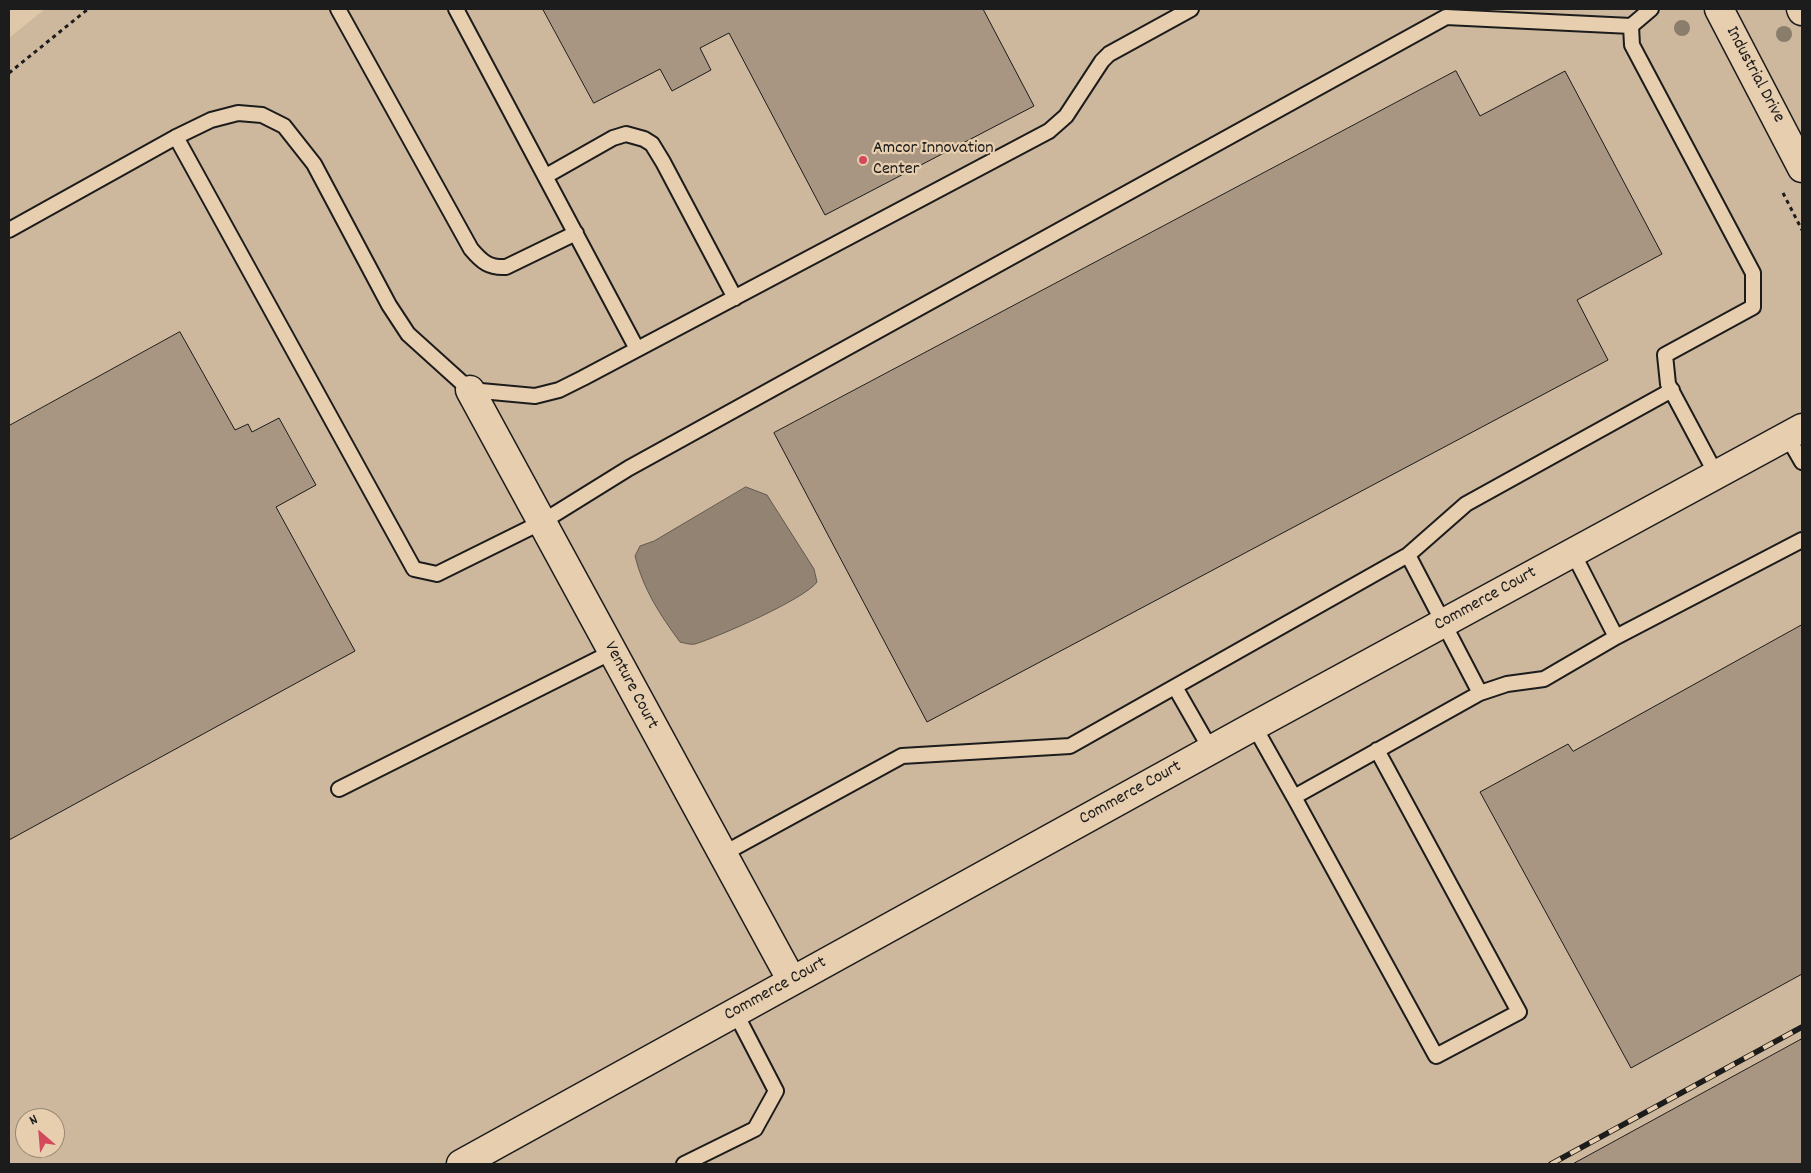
<!DOCTYPE html>
<style>
body{margin:0}
#map{position:relative;width:1811px;height:1173px;overflow:hidden;background:#dfc7a9;font-family:Dekko,sans-serif}
canvas{display:block}
.frame{position:absolute;inset:0;border:10px solid #1c1c1c;pointer-events:none}
.north{position:absolute;left:15px;top:1108px;width:50px;height:50px;box-sizing:border-box;background:#e7ceaf;border:1px solid #968774;border-radius:50%;rotate:333deg;font-size:14px;font-weight:700;line-height:20px;text-align:center;color:#1c1c1c}
.north::after{content:'';display:block;margin:auto;width:18px;height:22px;background:#d1495b;clip-path:polygon(50% 0,100% 100%,50% 72%,0 100%)}
</style>
<div id="map">
<canvas width="1811" height="1173"></canvas>
<div class="frame"></div>
<div class="north">N</div>
</div>
<script>
const c = document.querySelector('canvas').getContext('2d');
c.lineJoin = 'round';
function fill(path, color) {
  c.fillStyle = color;
  c.fill(path, 'evenodd');
}
function stroke(path, color, width, dash) {
  c.strokeStyle = color;
  c.lineWidth = width;
  c.lineCap = dash ? 'butt' : 'round';
  c.setLineDash(dash || []);
  c.stroke(path);
}
function drawText(font, color, halo, rows, align = 'center') {
  c.font = font + ' Dekko,sans-serif';
  c.lineWidth = 4.5;
  c.setLineDash([]);
  c.textBaseline = 'middle';
  c.strokeStyle = halo;
  c.fillStyle = color;
  for (const [text, x, y, turn = 0] of rows) {
    c.save();
    c.translate(x, y);
    c.rotate((+turn || 0) * Math.PI / 180);
    c.textAlign = isNaN(turn) ? turn : align;
    if (halo) c.strokeText(text, 0, 0);
    c.fillText(text, 0, 0);
    c.restore();
  }
}
fill(new Path2D(`
 M45 9H1802V1164H9V38ZM25 1118H55V1148H25Z`), '#ceb89d');
const water = new Path2D(`
 M746 487 767 495 814 569 817 582C805 599 718 637 695 644 690 645 685 643 680 642 660 615 643 589 635 556L640 546 654 541Z`);
fill(water, '#928372');
stroke(water, '#635a50', 1);
const building = new Path2D(`
 M543 9H983L1034 106 825 215 729 33 700 48 711 70 672 91 660 69 594 103Z
 M1456 71 1480 116 1565 71 1662 254 1577 300 1608 360 927 722 774 433Z
 M180 332 235 430 248 424 252 432 279 418 316 485 276 507 355 651 9 840V426Z
 M1802 625V974L1631 1068 1480 792 1568 744 1573 751Z
 M1802 1039V1164H1573Z`);
fill(building, '#a89682');
stroke(building, '#1c1c1c', 1);
const service = new Path2D(`
 M338 9 471 249C482 262 489 268 506 267L576 233
 M456 9 637 349
 M1651 9 1631 26 1632 45 1753 273V307L1665 355 1668 384 1716 474
 M176 137 414 569 437 574 542 522 629 468 1446 17 1631 26
 M546 176 613 138 626 134 644 139 652 144 663 162 735 298
 M9 230 176 137 211 120 238 113 262 115 284 126 314 164 389 305 408 334 470 390 535 396 559 390 583 378 1049 131 1066 116 1102 61 1109 54 1191 9
 M1787 436 1802 462
 M1573 553 1616 637
 M1408 555 1466 504 1672 390
 M1175 687 1211 750
 M1254 726 1294 797 1480 693 1507 684 1544 679 1616 637 1802 540
 M339 789 612 652
 M1294 797 1436 1056 1519 1012 1377 750
 M721 855 902 756 1070 746 1408 555 1480 693
 M684 1164 755 1129 776 1091 735 1012`);
const minor = new Path2D(`
 M1719 9 1802 168
 M1801 9 1802 11
 M470 390 792 981
 M461 1164 1254 726 1802 428`);
stroke(service, '#1c1c1c', 18);
stroke(minor, '#1c1c1c', 31);
stroke(new Path2D(`
 M9 73 88 9
 M1783 193 1802 230`), '#1c1c1c', 3, [4, 4]);
stroke(service, '#e7ceaf', 14);
stroke(minor, '#e7ceaf', 28);
const rail = new Path2D(`
 M1551 1164 1802 1027`);
stroke(rail, '#1c1c1c', 5.5);
stroke(rail, '#e7ceaf', 4, [11]);
c.fillStyle = '#8a7d6c';
for (const [x, y] of [
 [1682,28],
 [1784,34]
]) {
  c.beginPath();
  c.arc(x, y, 8, 0, 2 * Math.PI);
  c.fill();
}
for (const [x, y, r, color] of [
 [863,160,5,"#d1495b"]
]) {
  const dot = new Path2D();
  dot.arc(x, y, r, 0, 2 * Math.PI);
  c.fillStyle = color;
  c.fill(dot);
  stroke(dot, '#e7ceaf', 2);
}
drawText('18px', '#1c1c1c', '#e7ceaf', [
 ["Industrial Drive",1754,75,62],
 ["Commerce Court",1486,600,-29],
 ["Venture Court",630,686,62],
 ["Commerce Court",1131,794,-29],
 ["Commerce Court",776,990,-29]
]);
drawText('18px', '#1c1c1c', '#e7ceaf', [
 ["Amcor Innovation",873,150],
 ["Center",873,171]
], 'left');
</script>
